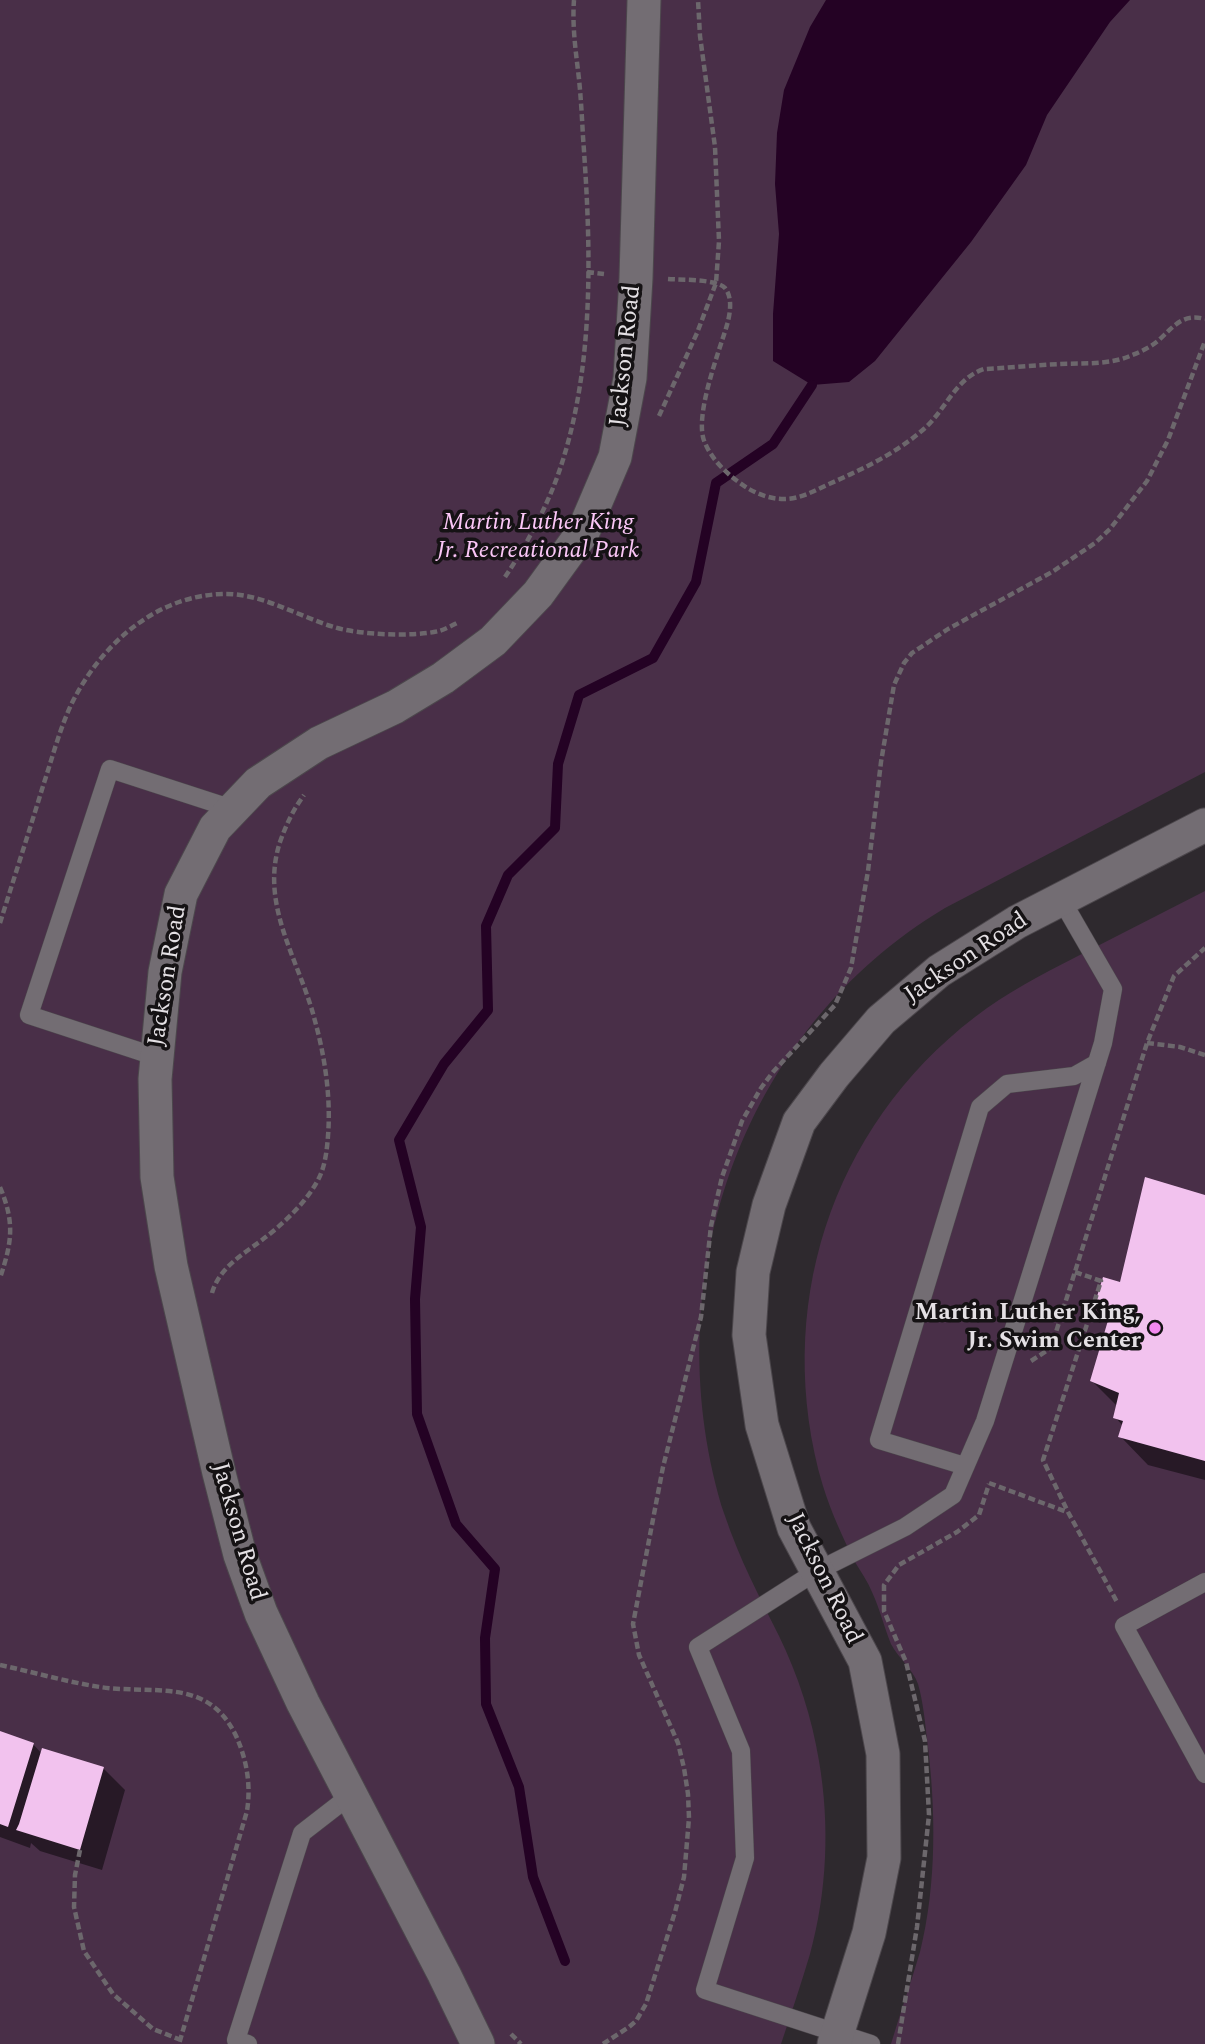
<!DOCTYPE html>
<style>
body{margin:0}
canvas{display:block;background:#2e292e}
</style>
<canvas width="1205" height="2044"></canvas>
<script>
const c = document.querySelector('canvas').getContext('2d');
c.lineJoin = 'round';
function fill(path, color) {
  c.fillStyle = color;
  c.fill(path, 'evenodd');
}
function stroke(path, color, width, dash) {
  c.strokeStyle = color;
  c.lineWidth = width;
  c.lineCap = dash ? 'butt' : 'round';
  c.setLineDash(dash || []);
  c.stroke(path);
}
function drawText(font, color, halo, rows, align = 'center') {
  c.font = font + ' Spectral,serif';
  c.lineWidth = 7;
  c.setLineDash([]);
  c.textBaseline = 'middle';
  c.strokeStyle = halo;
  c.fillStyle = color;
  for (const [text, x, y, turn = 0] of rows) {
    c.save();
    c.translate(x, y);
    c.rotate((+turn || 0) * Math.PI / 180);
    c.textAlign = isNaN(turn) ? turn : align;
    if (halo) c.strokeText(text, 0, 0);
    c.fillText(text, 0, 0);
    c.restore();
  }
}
fill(new Path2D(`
 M0 0H1205V772L945 908C737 1032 653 1288 725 1516 739 1558 759 1596 779 1636 798 1675 812 1718 819 1761 830 1825 827 1892 810 1954 801 1984 791 2014 781 2044H0Z
 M1205 891V2044H891C900 2013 911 1983 920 1952 937 1884 936 1808 927 1739 925 1721 923 1701 918 1684 913 1669 898 1658 891 1644 884 1627 880 1609 872 1592 868 1582 861 1572 855 1562 843 1538 831 1512 823 1486 772 1311 830 1128 975 1017 1006 993 1041 975 1076 957 1119 935 1162 913 1205 891Z`), '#492f48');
fill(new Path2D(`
 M826 0H1130L1110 22 1047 115 1026 165 971 242 875 361 849 382 812 385 773 361V314L779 234 775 184 777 133 784 90 810 27Z`), '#240224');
fill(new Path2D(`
 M1205 1196V1480L1148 1465 1120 1436 1123 1426 1115 1417 1118 1407 1092 1381 1111 1316 1097 1302 1121 1284Z
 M0 1733 33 1744 42 1754 103 1768 125 1790 102 1870 40 1851 31 1843 30 1848 0 1837Z`), '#0007');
stroke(new Path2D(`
 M565 1961 533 1877 519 1787 486 1704 485 1638 495 1569 456 1524 417 1414 415 1299 421 1227 399 1140 444 1064 488 1010 486 926 508 875 555 828 558 764 579 695 653 658 696 582 716 483 773 444 812 385`), '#240224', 10);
fill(new Path2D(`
 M1145 1177 1205 1195V1461L1118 1437 1123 1421 1113 1418 1119 1393 1090 1381 1112 1307 1095 1303 1103 1277 1120 1282Z
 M0 1731 34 1743 8 1827 0 1824Z
 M42 1748 104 1767 80 1850 16 1830 19 1824Z`), '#f2c2ee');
const lane = new Path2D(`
 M157 1057 29 1015 110 769 233 809
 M965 1466 879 1440 980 1107 1007 1084 1074 1076 1097 1063
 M1205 1582 1124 1626 1205 1774
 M248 2044 236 2040 302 1833 351 1795
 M871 2044 705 1990 745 1858 741 1751 698 1647 817 1571 905 1527 953 1495 985 1421 1063 1172 1103 1043 1113 989 1061 899`);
const street = new Path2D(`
 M478 2044 444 1974 303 1703 261 1613 240 1555 219 1473 171 1266 157 1177 155 1079 165 972 181 894 215 828 258 783 319 743 395 707 443 678 493 641 538 594 583 532 615 457 630 378 636 278 644 0
 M834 2044 869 1933 884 1858 883 1754 865 1661 794 1528 762 1425 749 1335 753 1272 769 1205 799 1122 834 1075 881 1020 939 971 1017 922 1205 825`);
stroke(lane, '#4c474c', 19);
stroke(street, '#4c474c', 35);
stroke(new Path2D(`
 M587 272 604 274
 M668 279C682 280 717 279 725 288 733 298 730 314 727 325 719 352 693 418 705 443 713 462 731 478 749 489 760 495 771 499 784 499 800 499 814 491 829 484 863 469 897 453 925 428 946 409 956 378 984 369 1009 368 1035 365 1060 364 1084 363 1108 365 1130 356 1140 352 1151 347 1159 340 1174 326 1183 313 1205 319
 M659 416 697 333 716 283 719 241 715 147 700 36 698 0
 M505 577C526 546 548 505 560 469 595 365 591 246 583 137 582 118 581 99 579 79 576 53 572 27 574 0
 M0 923C14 878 29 832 43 786 52 759 59 731 71 705 99 647 154 596 222 594 242 593 265 600 284 608 300 614 317 622 334 627 359 635 414 637 439 631 446 629 453 625 459 622
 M1147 1043 1180 1047 1205 1055
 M0 1187C15 1223 12 1242 0 1278
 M1075 1272 1101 1281 1043 1460 1068 1512 1117 1602
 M212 1293C219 1268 242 1255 262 1240 283 1224 307 1202 319 1178 325 1166 327 1150 328 1136 331 1098 325 1057 315 1021 300 961 259 906 280 842 286 825 293 810 304 795
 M1031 1361 1051 1348 1147 1043 1174 976 1205 948
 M989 1483 1067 1512
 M0 1665C33 1672 67 1682 100 1687 154 1695 209 1676 237 1738 247 1761 251 1786 247 1811L179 2044
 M80 1850 75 1875 74 1907 84 1951 113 1994 153 2029 181 2040
 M511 2034 521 2044
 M603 2044 629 2027 636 2021 646 2004 675 1912 684 1877 689 1818 688 1794 684 1768 678 1743 639 1655 633 1624 663 1467 701 1317 711 1226 716 1203 722 1177 742 1121 761 1088 773 1072 835 1005 851 968 868 871 881 762 894 685 904 663 912 653 948 629 1052 572 1095 543 1110 529 1147 481 1168 440 1205 341
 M898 2044 917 1927 929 1815 925 1741 906 1662 884 1611V1585L899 1565 957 1532 979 1515 989 1484`), '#6c676c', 4.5, [7, 3.5]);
stroke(lane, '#736d73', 18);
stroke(street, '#736d73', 33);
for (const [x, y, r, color] of [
 [1155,1328,7,"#f489ef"]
]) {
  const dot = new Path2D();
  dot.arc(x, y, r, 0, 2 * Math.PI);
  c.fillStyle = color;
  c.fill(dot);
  stroke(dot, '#151214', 2.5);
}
drawText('24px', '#e4e0e4', '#151214', [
 ["Jackson Road",627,356,-84],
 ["Jackson Road",967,959,-34],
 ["Jackson Road",169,976,-81],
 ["Jackson Road",237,1532,74],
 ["Jackson Road",823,1579,64]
]);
drawText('italic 24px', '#fbc7f7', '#151214', [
 ["Martin Luther King",538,524],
 ["Jr. Recreational Park",538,552]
]);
drawText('bold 24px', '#e4e0e4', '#151214', [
 ["Martin Luther King,",1141,1314],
 ["Jr. Swim Center",1141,1342]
], 'right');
</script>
